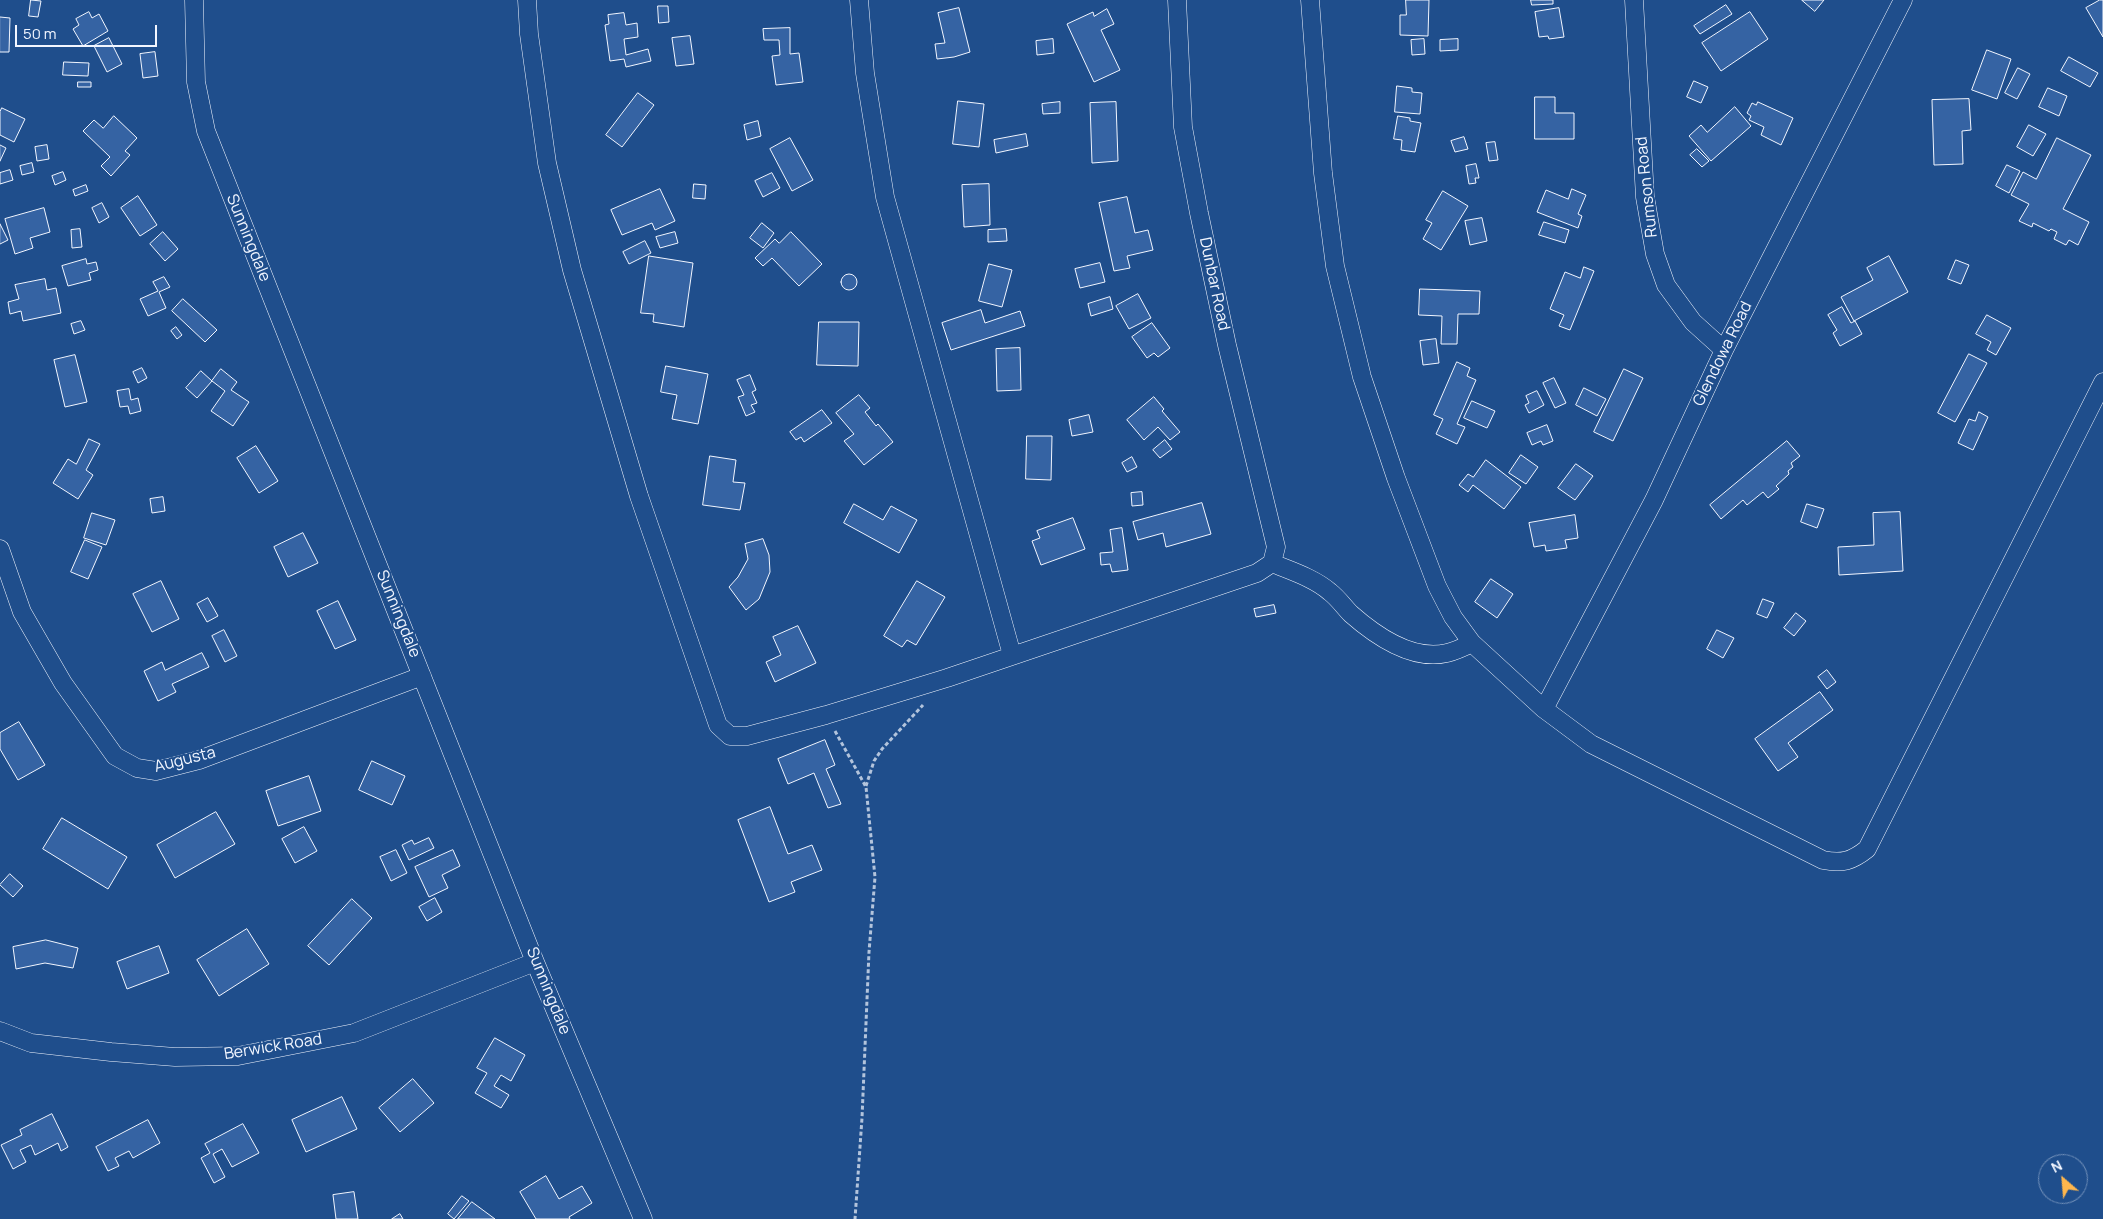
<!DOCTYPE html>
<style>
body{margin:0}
#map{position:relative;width:2103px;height:1219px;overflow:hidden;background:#1f4e8c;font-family:Manrope,sans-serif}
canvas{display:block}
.north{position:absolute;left:2038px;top:1154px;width:50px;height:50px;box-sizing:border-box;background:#1f4e8c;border:1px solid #7391ba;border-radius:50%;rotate:333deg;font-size:14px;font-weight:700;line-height:20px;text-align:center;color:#f2f6ff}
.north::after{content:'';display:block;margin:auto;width:18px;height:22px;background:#ffb74d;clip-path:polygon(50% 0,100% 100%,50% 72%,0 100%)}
.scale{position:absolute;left:15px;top:25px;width:142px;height:22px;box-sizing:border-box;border:2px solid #f2f6ff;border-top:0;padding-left:6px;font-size:15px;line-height:18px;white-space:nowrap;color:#f2f6ff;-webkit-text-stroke:4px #1f4e8c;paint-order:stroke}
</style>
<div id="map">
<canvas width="2103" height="1219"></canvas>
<div class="north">N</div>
<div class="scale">50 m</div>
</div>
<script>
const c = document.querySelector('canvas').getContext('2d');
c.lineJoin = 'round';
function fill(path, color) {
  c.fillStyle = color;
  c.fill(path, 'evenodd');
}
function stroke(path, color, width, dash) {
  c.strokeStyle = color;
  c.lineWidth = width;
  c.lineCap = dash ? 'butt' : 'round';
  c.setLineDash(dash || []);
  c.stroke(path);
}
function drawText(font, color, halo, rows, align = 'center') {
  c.font = font + ' Manrope,sans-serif';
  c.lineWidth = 4;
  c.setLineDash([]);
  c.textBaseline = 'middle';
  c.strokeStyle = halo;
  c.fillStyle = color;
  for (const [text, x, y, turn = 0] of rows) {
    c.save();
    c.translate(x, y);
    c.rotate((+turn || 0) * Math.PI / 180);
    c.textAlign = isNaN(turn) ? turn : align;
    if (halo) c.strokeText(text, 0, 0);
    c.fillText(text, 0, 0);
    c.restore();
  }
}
const building = new Path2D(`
 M31 0 41 1 38 17 29 16Z
 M1406 0H1429L1428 36 1400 35V15H1406Z
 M1531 0H1553V4L1532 5Z
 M1802 0H1824L1815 11Z
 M2100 0H2103V37L2086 8Z
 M1726 5 1732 14 1700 34 1694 26Z
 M658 6H668L669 22 659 23Z
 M959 8 970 52 954 57 937 59 935 44 945 43 938 13Z
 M1559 8 1564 37 1549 39 1548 36 1539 37 1535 12Z
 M1107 9 1114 24 1101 30 1120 70 1094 82 1067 24 1093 12 1094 16Z
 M89 12 92 18 99 14 108 31 83 46 73 29 79 25 76 19Z
 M1750 12 1768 39 1721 71 1702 43Z
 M624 13 626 25 637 23 638 37 624 39 626 55 648 49 651 61 626 67 624 59 610 61 605 25 609 24 608 15Z
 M0 17 10 18 9 52H0Z
 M790 28V54L799 53 803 82 776 85 772 56 780 55 779 40H764L763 29Z
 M690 36 694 64 676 66 672 38Z
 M109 38 122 64 107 72 94 46Z
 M1053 39 1054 53 1037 55 1036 41Z
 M1424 39 1425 54 1412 55 1411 40Z
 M1458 39V50L1440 51V40Z
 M1987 50 2011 59 1997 99 1972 90Z
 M155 52 158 76 143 78 140 54Z
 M2069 57 2098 73 2090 87 2061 71Z
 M64 62 89 63 88 76 63 75Z
 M2018 68 2030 74 2017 99 2005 93Z
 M1694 81 1708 87 1701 103 1687 97Z
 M78 82H91V87H78Z
 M1397 86 1412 88V92L1422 93 1420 114 1395 112Z
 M2048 88 2067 96 2059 116 2039 107Z
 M638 93 654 105 622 147 606 135Z
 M1535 97H1555V113H1574V139H1535Z
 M1969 99 1971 130 1962 131 1963 164 1934 165 1932 100Z
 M958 101 984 104 979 147 953 144Z
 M1060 102V113L1043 114 1042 104Z
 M1116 102 1118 161 1092 163 1090 103Z
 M1758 102 1793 118 1781 145 1761 135 1764 127 1749 120 1751 116 1747 113 1752 103 1756 105Z
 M1735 107 1751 126 1711 161 1689 136 1701 125 1707 132Z
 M2 108 25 119 14 142 0 135V112Z
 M114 116 137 138 125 151 130 155 111 176 101 166 110 157 83 131 94 120 103 128Z
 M1398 116 1410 118V121L1421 123 1415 152 1401 150 1402 140 1394 139Z
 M758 121 761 136 747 140 744 125Z
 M2029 125 2046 134 2033 156 2017 147Z
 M1026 134 1028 146 996 153 994 140Z
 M1464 137 1468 149 1455 152 1451 141Z
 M790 138 813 180 792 191 770 149Z
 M2057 138 2091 155 2063 209 2089 222 2078 245 2069 240 2066 245 2054 239 2057 232 2051 229 2049 231 2033 223 2032 227 2019 221 2029 204 2011 195 2023 172 2036 179Z
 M1495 142 1498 160 1489 161 1486 143Z
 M0 145 6 148 0 161Z
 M47 145 49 159 37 161 35 147Z
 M1697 149 1709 161 1702 167 1690 155Z
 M32 163 34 172 22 175 20 166Z
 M1476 164 1479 178H1475L1476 183 1469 184 1466 166Z
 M2007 165 2020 171 2009 193 1996 186Z
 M10 170 13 180 0 184V173Z
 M63 172 66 180 55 185 52 176Z
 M772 173 780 188 763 197 755 181Z
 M694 184 706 185 705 199 693 198Z
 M989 184 990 225 964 227 962 185Z
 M86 185 88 191 75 196 73 190Z
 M660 189 675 221 655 230 652 223 622 235 611 210Z
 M1572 189 1586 195 1578 214 1582 216 1578 228 1537 212 1546 190 1568 199Z
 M1443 191 1468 206 1441 250 1423 239 1432 223 1426 220Z
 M138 196 157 225 140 236 121 208Z
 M1127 197 1135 233 1148 230 1153 250 1127 256 1130 268 1114 271 1099 203Z
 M102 203 109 217 99 223 92 208Z
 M44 208 50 232 30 238 33 248 15 254 5 219Z
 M1482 218 1487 241 1470 245 1465 221Z
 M1544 222 1569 230 1565 243 1539 235Z
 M762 223 774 233 763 248 750 238Z
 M0 224 8 240 0 244Z
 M80 229 82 247 72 248 71 230Z
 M1006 229 1007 241 988 242V230Z
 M163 232 178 249 165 261 150 244Z
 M675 232 678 243 660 248 656 237Z
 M791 232 822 264 799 286 772 258 763 266 755 258 775 239 779 243Z
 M645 241 651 253 629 264 623 252Z
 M649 256 693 263 684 327 653 322 654 314 641 313Z
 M1889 256 1908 292 1854 321 1841 297 1873 280 1867 268Z
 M86 259 87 264 96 262 98 270 89 273 91 280 68 286 62 266Z
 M1956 260 1969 265 1961 284 1948 279Z
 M1100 263 1105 282 1080 288 1075 269Z
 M989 264 1012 270 1002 307 979 301Z
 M1584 267 1594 271 1570 330 1559 326 1564 315 1550 309 1565 272 1580 278Z
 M841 282a8 8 0 1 1 16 0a8 8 0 1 1-16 0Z
 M164 277 170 287 159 292 166 308 148 316 140 299 158 291 153 282Z
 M45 279 47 290 56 288 61 313 23 321 21 311 10 314 8 302 19 299 15 285Z
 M1420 289 1480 291 1479 314H1458L1457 344H1441L1442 316 1419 315Z
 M1138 294 1151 318 1129 329 1116 306Z
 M1110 297 1113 309 1091 316 1088 304Z
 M183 299 217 330 205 342 172 311Z
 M1842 307 1851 323 1855 321 1862 334 1840 346 1833 333 1837 330 1828 315Z
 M981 310 985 323 1020 311 1025 326 951 350 942 323Z
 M1987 315 2011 328 1996 355 1987 350 1991 342 1976 334Z
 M81 321 85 330 74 334 71 324Z
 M819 322H859L858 366 817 365Z
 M1152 323 1170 348 1158 357 1154 353 1147 358 1132 337Z
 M176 327 182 335 177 339 171 331Z
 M1436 339 1439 363 1423 365 1420 341Z
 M1020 348 1021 390 997 391 996 349Z
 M1969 354 1987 363 1955 422 1938 413Z
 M75 355 87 402 65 407 54 360Z
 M1457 362 1470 368 1467 376 1476 380 1457 424 1465 427 1457 444 1436 434 1443 419 1434 415Z
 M666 366 708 374 698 424 672 419 677 395 661 392Z
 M142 368 147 378 138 383 133 372Z
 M221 369 237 382 231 390 249 402 233 426 211 411 225 391 212 381Z
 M1624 369 1643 378 1613 441 1594 432Z
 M201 371 212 381 197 398 186 388Z
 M750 375 756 390 752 392 757 403 751 405 755 412 746 416 738 397 744 395 737 380Z
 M1554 378 1566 403 1555 408 1543 383Z
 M1584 388 1606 399 1597 416 1576 405Z
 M129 389 131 400 138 398 141 411 130 414 128 406 120 407 117 391Z
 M1537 391 1544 405 1529 413 1525 405 1529 403 1526 396Z
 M859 395 870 408 865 412 876 426 878 424 893 442 864 465 844 441 854 434 836 413Z
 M1154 397 1164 409 1162 411 1180 432 1170 440 1158 427 1144 440 1127 420Z
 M1472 401 1495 411 1487 428 1464 418Z
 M822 410 832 423 804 442 801 437 796 440 790 432Z
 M1979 412 1988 417 1973 450 1958 443 1969 419 1975 421Z
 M1089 415 1093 432 1072 436 1069 420Z
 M1547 425 1553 441 1543 445 1541 441 1532 445 1527 433Z
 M1027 436H1052L1051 480 1026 479Z
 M89 439 100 444 86 470 93 475 78 499 53 483 68 459 76 464Z
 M1165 440 1172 449 1160 458 1153 450Z
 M1787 441 1800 456 1791 463 1793 467 1788 471 1789 474 1776 486 1779 489 1768 498 1763 492 1747 505 1743 500 1721 519 1710 505Z
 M256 446 278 481 259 493 237 458Z
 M1521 455 1538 467 1526 484 1509 473Z
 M710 456 736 460 733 482 745 483 740 510 703 505Z
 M1132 457 1137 467 1127 472 1122 463Z
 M1486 460 1521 487 1504 509 1473 485 1468 492 1459 485 1468 474 1473 477Z
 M1576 464 1593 476 1575 500 1558 488Z
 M1142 492 1143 505 1132 506 1131 493Z
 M163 497 165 511 152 513 150 499Z
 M1202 503 1211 534 1166 547 1163 533 1138 540 1133 522Z
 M854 504 883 520 891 506 917 520 899 553 844 523Z
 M1807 504 1824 509 1817 528 1801 522Z
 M1900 512 1903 571 1839 575 1838 547 1874 545 1873 513Z
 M92 513 115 520 106 545 84 538Z
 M1575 515 1578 538 1565 540 1567 548 1546 551 1545 545 1534 547 1529 523Z
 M1073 518 1085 549 1041 565 1032 541 1040 538 1037 531Z
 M1122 528 1128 570 1112 572 1110 564 1101 565 1100 553 1113 552 1110 530Z
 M303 533 318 563 288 577 274 547Z
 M763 539 769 555 770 572 759 599 746 610 729 587 738 577 748 559 745 544Z
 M85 540 102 547 88 579 71 572Z
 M1491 579 1513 594 1497 618 1475 602Z
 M161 581 179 619 152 632 133 594Z
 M917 581 945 597 916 645 907 640 902 647 884 636Z
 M208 598 218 616 207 622 197 604Z
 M1763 599 1774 603 1767 618 1757 614Z
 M338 601 356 640 335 649 317 611Z
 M1274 605 1276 613 1256 617 1254 609Z
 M1796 613 1806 621 1794 636 1784 628Z
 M798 626 816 663 775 682 766 662 781 655 773 637Z
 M224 630 237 656 225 662 212 636Z
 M1717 630 1734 638 1723 658 1707 649Z
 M202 653 209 667 172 684 176 692 158 701 144 671 162 662 165 670Z
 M1827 670 1836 682 1827 689 1818 677Z
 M1820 692 1833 710 1788 743 1798 757 1778 771 1755 739Z
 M19 722 45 765 18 780 0 749V733Z
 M825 740 835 765 826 769 841 804 828 808 814 773 788 784 778 759Z
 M372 761 405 776 392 805 359 790Z
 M309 776 321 811 278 826 266 791Z
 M770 807 788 854 812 845 822 870 791 882 795 892 769 902 738 820Z
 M216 812 235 844 175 878 157 845Z
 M62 818 127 857 108 889 43 849Z
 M304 827 317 851 295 863 282 839Z
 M429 838 434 848 409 860 402 845 412 840 414 844Z
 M396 850 407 873 391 881 380 857Z
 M453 850 460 866 442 875 448 888 429 897 415 867Z
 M10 874 23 886 13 897 0 885Z
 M435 898 442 912 427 921 419 907Z
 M352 899 372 918 329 965 308 946Z
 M247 929 269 964 219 996 197 960Z
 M46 940 78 948 73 968 45 963 16 969 13 947Z
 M159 946 169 973 127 989 117 962Z
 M495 1038 525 1055 511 1081 501 1075 494 1086 509 1095 501 1108 475 1093 487 1073 477 1068Z
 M413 1079 434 1103 400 1132 379 1108Z
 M342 1097 357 1129 306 1152 292 1120Z
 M52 1114 68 1147 61 1151 58 1143 35 1155 31 1145 20 1150 26 1162 13 1169 1 1145 22 1135 20 1130Z
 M148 1120 160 1143 133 1158 129 1151 115 1158 119 1166 108 1171 96 1147Z
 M243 1124 259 1153 232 1167 222 1149 213 1154 225 1177 214 1183 201 1158 210 1153 205 1144Z
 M546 1176 559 1199 582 1186 592 1203 569 1217 570 1219H536L520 1192Z
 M354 1192 358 1219H336L333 1195Z
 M462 1196 469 1201 454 1219 448 1214Z
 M472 1202 495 1219H458Z
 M400 1214 403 1219H392Z`);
fill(building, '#3563a3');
stroke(building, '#f2f6ff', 1);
const street = new Path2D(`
 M194 0 196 82 206 131 535 962 643 1219
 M527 0 529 34 547 163 572 270 639 496 718 725 730 736H747L826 715 947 678 1257 573 1272 563
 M859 0 865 73 885 197 1012 655
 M1177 0 1183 127 1199 213 1227 345 1276 547 1272 563
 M1310 0 1323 173 1335 266 1362 377 1396 478 1437 586 1453 617 1472 643 1544 709 1591 744 1823 860C1842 864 1852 861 1867 849L2103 382
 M1634 0 1645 197 1655 254 1666 285 1693 322 1724 350
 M0 549 22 612 63 683 115 756 137 768 156 771 199 760 422 676
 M1272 563C1291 571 1314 578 1330 592 1338 598 1344 607 1351 614 1376 636 1413 661 1447 653 1456 651 1464 647 1472 643
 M1544 709 1654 500 1724 350 1903 0
 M0 1031 31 1043 111 1052 175 1057 238 1056 354 1033 535 962`);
stroke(street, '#f2f6ff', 19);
stroke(new Path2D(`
 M835 731 866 787 875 877 869 952 862 1118 855 1219
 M866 786 874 761 882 749 923 705`), '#b3c4dc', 3, [4, 2.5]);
stroke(street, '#1f4e8c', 18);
drawText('16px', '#f2f6ff', '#1f4e8c', [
 ["Rumson Road",1647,187,-96],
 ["Sunningdale",248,238,68],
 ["Dunbar Road",1214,284,78],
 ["Glendowa Road",1723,354,-64],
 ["Sunningdale",398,614,68],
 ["Augusta",185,760,-14],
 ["Sunningdale",548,991,68],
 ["Berwick Road",273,1047,-9]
]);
</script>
